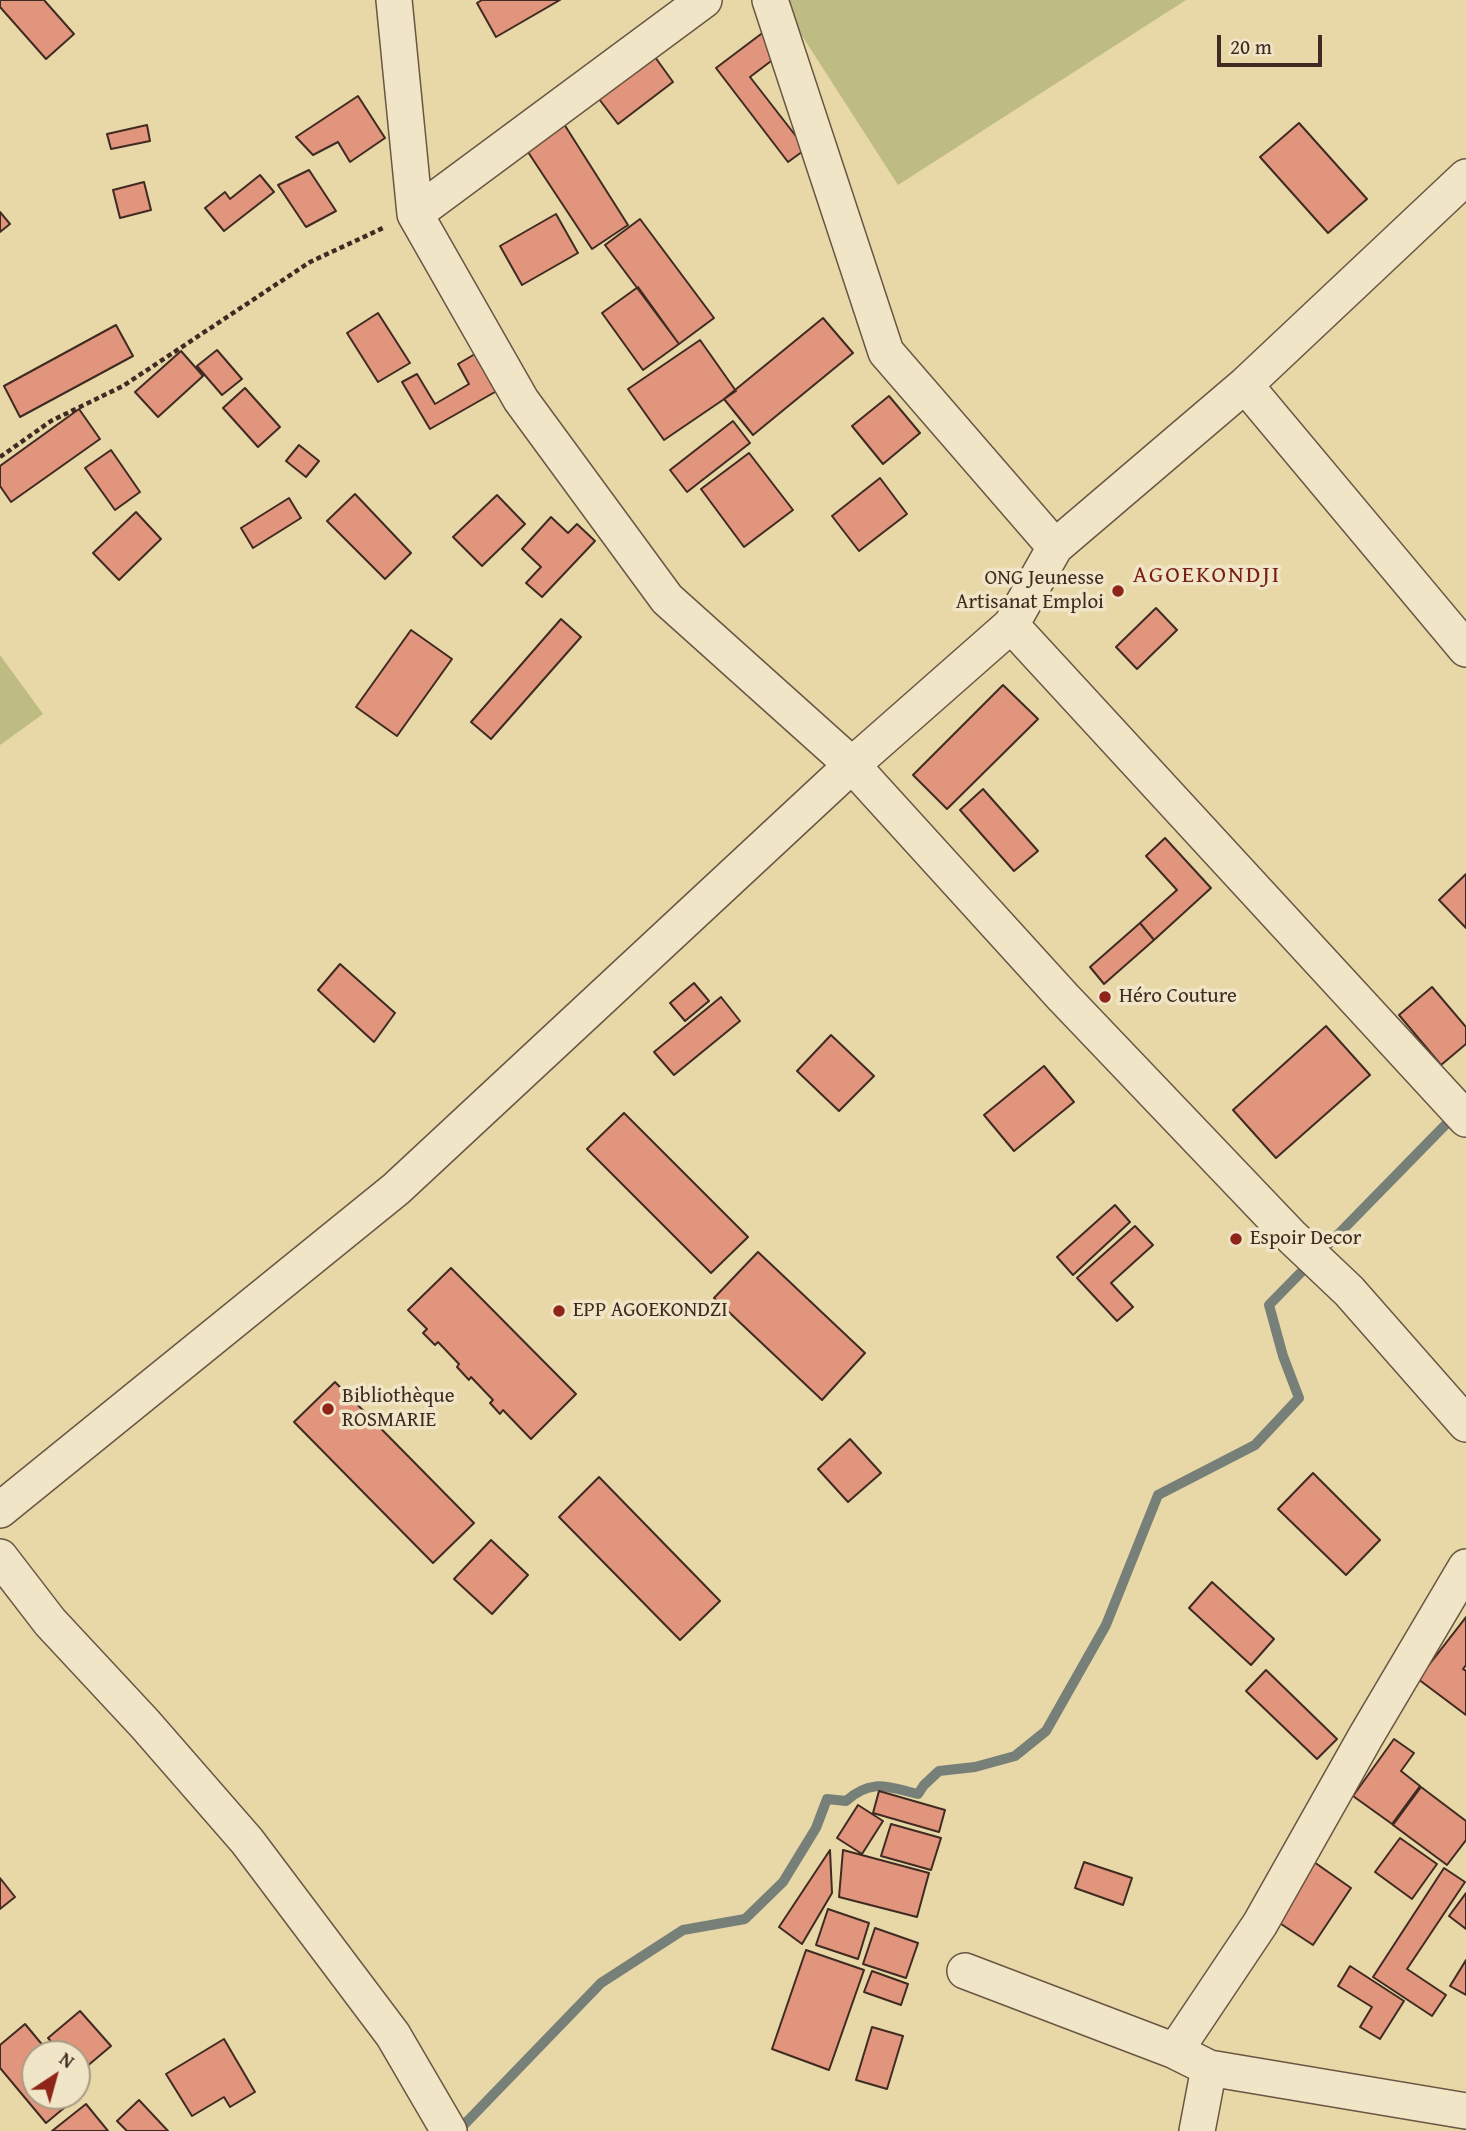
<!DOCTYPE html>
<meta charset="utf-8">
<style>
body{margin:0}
#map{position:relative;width:1466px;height:2131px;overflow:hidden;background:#e8d7a7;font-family:"Gentium Book Plus",serif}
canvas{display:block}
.north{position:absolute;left:21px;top:2040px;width:70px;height:70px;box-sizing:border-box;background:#f0e5c6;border:2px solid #a99b84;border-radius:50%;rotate:36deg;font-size:19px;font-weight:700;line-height:28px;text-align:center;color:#3f2b22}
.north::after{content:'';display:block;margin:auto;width:24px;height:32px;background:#8f2418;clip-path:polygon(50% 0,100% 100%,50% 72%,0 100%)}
.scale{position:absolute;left:1217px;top:35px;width:105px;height:32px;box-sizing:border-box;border:4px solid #3f2b22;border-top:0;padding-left:9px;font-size:21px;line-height:24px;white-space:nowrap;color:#3f2b22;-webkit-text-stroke:5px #f0e5c6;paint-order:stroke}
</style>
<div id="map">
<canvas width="1466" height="2131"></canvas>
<div class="north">N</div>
<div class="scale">20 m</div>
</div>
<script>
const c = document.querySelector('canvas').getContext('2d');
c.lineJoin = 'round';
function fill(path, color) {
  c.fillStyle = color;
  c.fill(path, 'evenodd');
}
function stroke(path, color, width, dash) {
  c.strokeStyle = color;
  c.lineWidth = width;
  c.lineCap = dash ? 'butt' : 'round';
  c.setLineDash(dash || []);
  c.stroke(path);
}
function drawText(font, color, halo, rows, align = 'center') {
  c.font = font + ' "Gentium Book Plus",serif';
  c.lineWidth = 7;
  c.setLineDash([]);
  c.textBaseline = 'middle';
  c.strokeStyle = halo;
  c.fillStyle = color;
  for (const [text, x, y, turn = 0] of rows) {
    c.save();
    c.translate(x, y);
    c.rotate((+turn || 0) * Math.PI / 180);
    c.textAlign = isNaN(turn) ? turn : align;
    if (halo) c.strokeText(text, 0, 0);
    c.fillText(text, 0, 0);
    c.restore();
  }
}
fill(new Path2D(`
 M779 0H1186L898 185Z
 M0 655 43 714 0 745Z`), '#bebc82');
stroke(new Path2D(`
 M458 2131 601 1983 683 1930 745 1919 783 1882 816 1828 827 1799 846 1801C872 1778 888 1787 918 1794L924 1785 939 1771 975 1767 1015 1756 1046 1731 1106 1625 1158 1495 1255 1445 1299 1398 1283 1356 1269 1305 1455 1115`), '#767f78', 10);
const building = new Path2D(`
 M0 0H44L74 34 46 59 0 7Z
 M482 0H560L496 37 477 3Z
 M765 31 775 58 750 77 806 149 788 162 716 68Z
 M655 57 673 82 618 124 599 99Z
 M358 96 385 138 350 162 338 142 313 155 296 137Z
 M1299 123 1367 199 1328 233 1260 157Z
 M564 124 628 225 592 249 526 149Z
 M147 125 150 141 111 149 107 134Z
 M309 170 336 211 306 227 278 185Z
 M260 175 274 192 224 231 205 208 225 192 230 199Z
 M144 182 151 210 120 218 113 190Z
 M0 212 10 224 0 232Z
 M556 214 578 253 522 285 500 246Z
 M640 219 714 318 679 344 605 245Z
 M638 287 679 344 643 370 602 313Z
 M378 313 410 363 378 382 347 333Z
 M823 318 853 353 753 435 724 399Z
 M116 325 133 356 20 417 4 386Z
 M700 340 736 391 664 440 628 389Z
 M217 350 242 379 222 395 197 366Z
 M181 351 203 376 158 417 135 392Z
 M480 351 502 388 430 429 402 382 417 374 435 404 469 384 458 364Z
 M245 388 280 427 258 447 223 408Z
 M889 396 920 433 883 464 852 426Z
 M79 409 100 439 11 502 0 486V466Z
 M733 421 750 443 687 492 670 470Z
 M299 445 319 461 306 477 286 461Z
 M111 450 140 492 115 510 85 468Z
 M749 453 793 510 744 547 701 489Z
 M880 478 907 514 859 551 832 516Z
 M355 494 411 553 385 579 327 521Z
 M497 495 525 524 482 566 453 537Z
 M289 498 301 518 253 548 241 528Z
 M136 512 161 539 119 580 93 553Z
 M551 517 568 533 577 524 595 541 542 597 526 583 541 567 522 549Z
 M1156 608 1177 630 1137 669 1116 647Z
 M561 619 581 637 491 739 471 722Z
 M411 630 452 659 397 736 356 707Z
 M1003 685 1038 719 947 809 913 775Z
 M983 789 1038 851 1014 871 960 810Z
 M1165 838 1211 888 1154 940 1140 923 1177 890 1146 856Z
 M1466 874V928L1439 900Z
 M1140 923 1154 940 1104 984 1090 967Z
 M340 964 395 1013 374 1042 318 990Z
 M694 983 709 1001 685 1021 670 1003Z
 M1432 987 1466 1027V1044L1441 1065 1399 1015Z
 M721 997 740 1021 674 1075 654 1052Z
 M1326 1026 1370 1075 1276 1158 1233 1110Z
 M831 1035 874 1076 839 1111 797 1071Z
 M1044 1066 1074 1102 1014 1151 984 1115Z
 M624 1113 748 1237 711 1273 587 1149Z
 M1115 1205 1130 1222 1073 1275 1057 1257Z
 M1135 1226 1153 1245 1111 1283 1133 1307 1117 1321 1077 1278Z
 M758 1252 865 1353 822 1400 714 1298Z
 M451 1268 576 1394 531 1439 503 1410 500 1414 490 1403 493 1400 471 1377 469 1380 457 1367 459 1364 438 1342 435 1345 423 1333 427 1329 408 1310Z
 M335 1382 474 1523 433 1563 294 1422Z
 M850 1439 881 1473 848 1502 818 1469Z
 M1313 1473 1380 1540 1346 1575 1278 1509Z
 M599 1477 720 1601 680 1640 559 1517Z
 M491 1540 528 1575 492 1614 454 1579Z
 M1212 1582 1274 1639 1251 1665 1189 1608Z
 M1466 1617V1665L1463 1669 1466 1671V1715L1418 1679Z
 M1266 1670 1337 1739 1317 1759 1246 1691Z
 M1394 1739 1414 1753 1401 1771 1420 1786 1392 1824 1353 1796Z
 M1421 1787 1466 1821V1840L1447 1865 1393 1825Z
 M879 1791 945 1810 939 1832 873 1813Z
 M858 1805 883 1821 862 1854 837 1838Z
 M891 1824 941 1838 931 1870 881 1856Z
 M1400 1838 1437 1864 1412 1899 1375 1872Z
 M830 1850 832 1893 802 1944 779 1927Z
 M843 1850 929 1873 917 1917 839 1897Z
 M1084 1862 1132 1878 1123 1905 1075 1888Z
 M1314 1862 1351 1888 1313 1945 1275 1920Z
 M1444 1868 1465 1882 1407 1969 1446 1995 1432 2016 1373 1977Z
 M0 1878 15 1897 0 1909Z
 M1466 1893V1929L1449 1916Z
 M828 1909 869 1923 858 1959 816 1945Z
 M875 1928 918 1943 906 1978 863 1964Z
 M806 1950 864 1970 829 2070 772 2049Z
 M1466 1960V1995L1450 1986Z
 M1350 1966 1404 2001 1380 2039 1360 2027 1372 2007 1338 1986Z
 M872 1971 908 1984 901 2005 864 1992Z
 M80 2011 111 2046 79 2073 77 2054H62L48 2038Z
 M25 2024 50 2054H35V2096H77V2086L82 2093 46 2123 0 2068V2045Z
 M872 2027 903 2036 887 2089 856 2080Z
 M224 2039 255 2092 230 2107 224 2097 192 2116 166 2074Z
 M139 2100 168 2131H127L117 2121Z
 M86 2104 108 2131H52Z`);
fill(building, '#e2957d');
stroke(building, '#3f2b22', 2);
const minor = new Path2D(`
 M394 0 415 214 521 400 667 599 852 765 1063 997 1292 1237 1349 1291 1466 1424
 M770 0 886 352 1055 547
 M415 214 704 0
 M1245 385 1466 649
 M1011 625 1466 1119
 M0 1510 396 1189 852 765 1011 625 1055 547 1245 385 1466 177
 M0 1557 50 1622 145 1724 247 1841 393 2035 449 2131
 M965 1971 1175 2051 1209 2068 1466 2111
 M1175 2051 1260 1924 1366 1736 1466 1567
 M1197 2131 1209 2068`);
stroke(minor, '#695643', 38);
stroke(new Path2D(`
 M0 457 51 421 123 386 310 262 383 228`), '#3f2b22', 4.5, [5, 3.5]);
stroke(minor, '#f0e5c6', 35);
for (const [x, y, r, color] of [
 [1118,591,7,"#8f2418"],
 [1105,997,7,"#8f2418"],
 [1236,1239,7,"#8f2418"],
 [559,1311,7,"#8f2418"],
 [328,1409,7,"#8f2418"]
]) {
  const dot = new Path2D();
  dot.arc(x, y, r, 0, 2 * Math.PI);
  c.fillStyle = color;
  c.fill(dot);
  stroke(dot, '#f0e5c6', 2.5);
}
drawText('21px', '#3f2b22', '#f0e5c6', [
 ["ONG Jeunesse",1104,579,"right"],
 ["Artisanat Emploi",1104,603,"right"],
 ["Héro Couture",1119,997],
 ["Espoir Decor",1250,1239],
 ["EPP AGOEKONDZI",573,1311],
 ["Bibliothèque",342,1397],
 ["ROSMARIE",342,1421]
], 'left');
c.letterSpacing = '2px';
drawText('24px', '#7a1f14', '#f0e5c6', [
 ["AGOEKONDJI",1207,576]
]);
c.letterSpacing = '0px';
</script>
